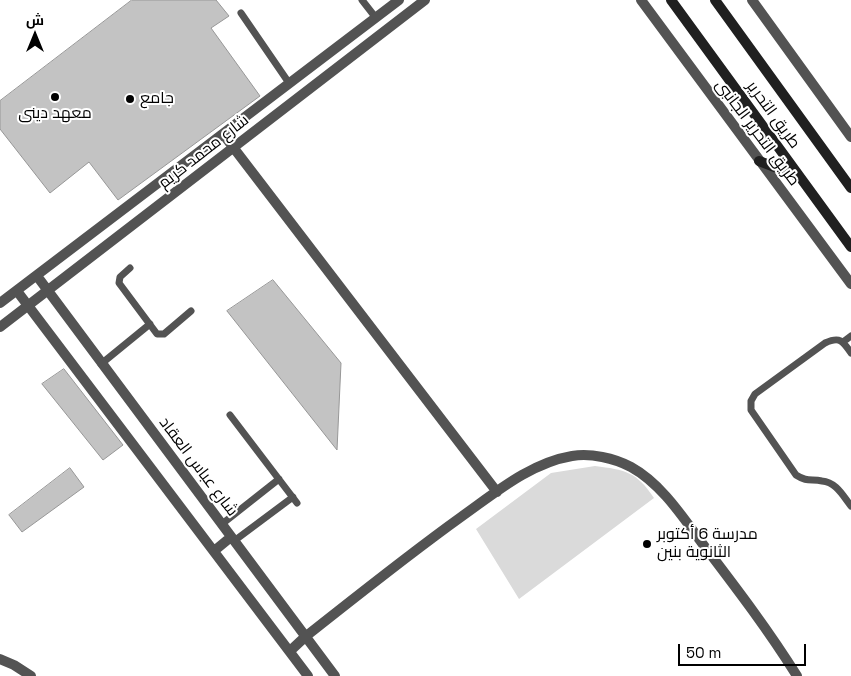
<!DOCTYPE html>
<meta charset="utf-8">
<style>
body{margin:0}
#map{position:relative;width:851px;height:676px;overflow:hidden;background:#fff;font-family:"Space Grotesk",Cairo,sans-serif}
canvas{display:block}
.north{position:absolute;left:10px;top:10px;width:50px;height:50px;-webkit-text-stroke:4px #fff;paint-order:stroke;rotate:0deg;font-size:14px;font-weight:700;line-height:20px;text-align:center;color:#000}
.north::after{content:'';display:block;margin:auto;width:18px;height:22px;background:#000;clip-path:polygon(50% 0,100% 100%,50% 72%,0 100%)}
.scale{position:absolute;left:678px;top:644px;width:128px;height:22px;box-sizing:border-box;border:2px solid #000;border-top:0;padding-left:6px;font-size:15px;line-height:18px;white-space:nowrap;color:#000;-webkit-text-stroke:4px #fff;paint-order:stroke}
</style>
<div id="map">
<canvas width="851" height="676"></canvas>
<div class="north">ش</div>
<div class="scale">50 m</div>
</div>
<script>
const c = document.querySelector('canvas').getContext('2d');
c.lineJoin = 'round';
function fill(path, color) {
  c.fillStyle = color;
  c.fill(path, 'evenodd');
}
function stroke(path, color, width, dash) {
  c.strokeStyle = color;
  c.lineWidth = width;
  c.lineCap = dash ? 'butt' : 'round';
  c.setLineDash(dash || []);
  c.stroke(path);
}
function drawText(font, color, halo, rows, align = 'center') {
  c.font = font + ' "Space Grotesk",Cairo,sans-serif';
  c.lineWidth = 4;
  c.setLineDash([]);
  c.textBaseline = 'middle';
  c.strokeStyle = halo;
  c.fillStyle = color;
  for (const [text, x, y, turn = 0] of rows) {
    c.save();
    c.translate(x, y);
    c.rotate((+turn || 0) * Math.PI / 180);
    c.textAlign = isNaN(turn) ? turn : align;
    if (halo) c.strokeText(text, 0, 0);
    c.fillText(text, 0, 0);
    c.restore();
  }
}
fill(new Path2D(`
 M595 466C625 470 636 471 654 498L519 599 476 529 551 473Z`), '#dadada');
const building = new Path2D(`
 M132 0H216L229 16 211 28 260 96 118 200 89 162 50 193 0 129V101Z
 M273 280 341 363 337 450 227 311Z
 M64 369 123 445 103 460 42 384Z
 M70 468 84 487 22 532 9 515Z`);
fill(building, '#c3c3c3');
stroke(building, '#979797', 1);
stroke(new Path2D(`
 M362 0 376 18
 M241 13 289 83
 M130 268 120 277 119 283 157 334H164L191 311
 M843 342 851 336
 M851 353C843 341 840 336 825 343L755 394 751 401V410L796 475C807 482 810 479 822 481 836 482 843 496 851 506
 M101 364 150 324
 M230 415 297 503
 M222 524 279 479
 M234 541 293 497`), '#535353', 7);
stroke(new Path2D(`
 M641 0 851 284
 M752 0 851 137
 M223 134 497 492
 M37 276 335 676
 M17 291 308 676
 M0 303 399 0
 M0 327 425 0
 M214 551 231 537
 M290 651 305 637C357 596 408 555 461 517 495 493 530 463 572 456 591 453 614 458 631 467 662 484 684 519 705 547 737 589 769 631 797 676
 M0 659 14 665 31 676`), '#535353', 10);
stroke(new Path2D(`
 M671 0 851 247
 M715 0 851 188
 M759 161 798 176`), '#202020', 10);
for (const [x, y, r, color] of [
 [55,97,5,"#000"],
 [130,99,5,"#000"],
 [647,544,5,"#000"]
]) {
  const dot = new Path2D();
  dot.arc(x, y, r, 0, 2 * Math.PI);
  c.fillStyle = color;
  c.fill(dot);
  stroke(dot, '#fff', 2);
}
drawText('16px', '#000', '#fff', [
 ["جامع",140,99],
 ["معهد دينى",55,114,"center"],
 ["مدرسة 6 أكتوبر",657,535],
 ["الثانوية بنين",657,553]
], 'left');
drawText('16px', '#000', '#fff', [
 ["طريق التحرير",773,115,54],
 ["طريق التحرير الجانبى",757,133,53],
 ["شارع محمد كريم",204,152,-38],
 ["شارع عباس العقاد",198,467,53]
]);
</script>
